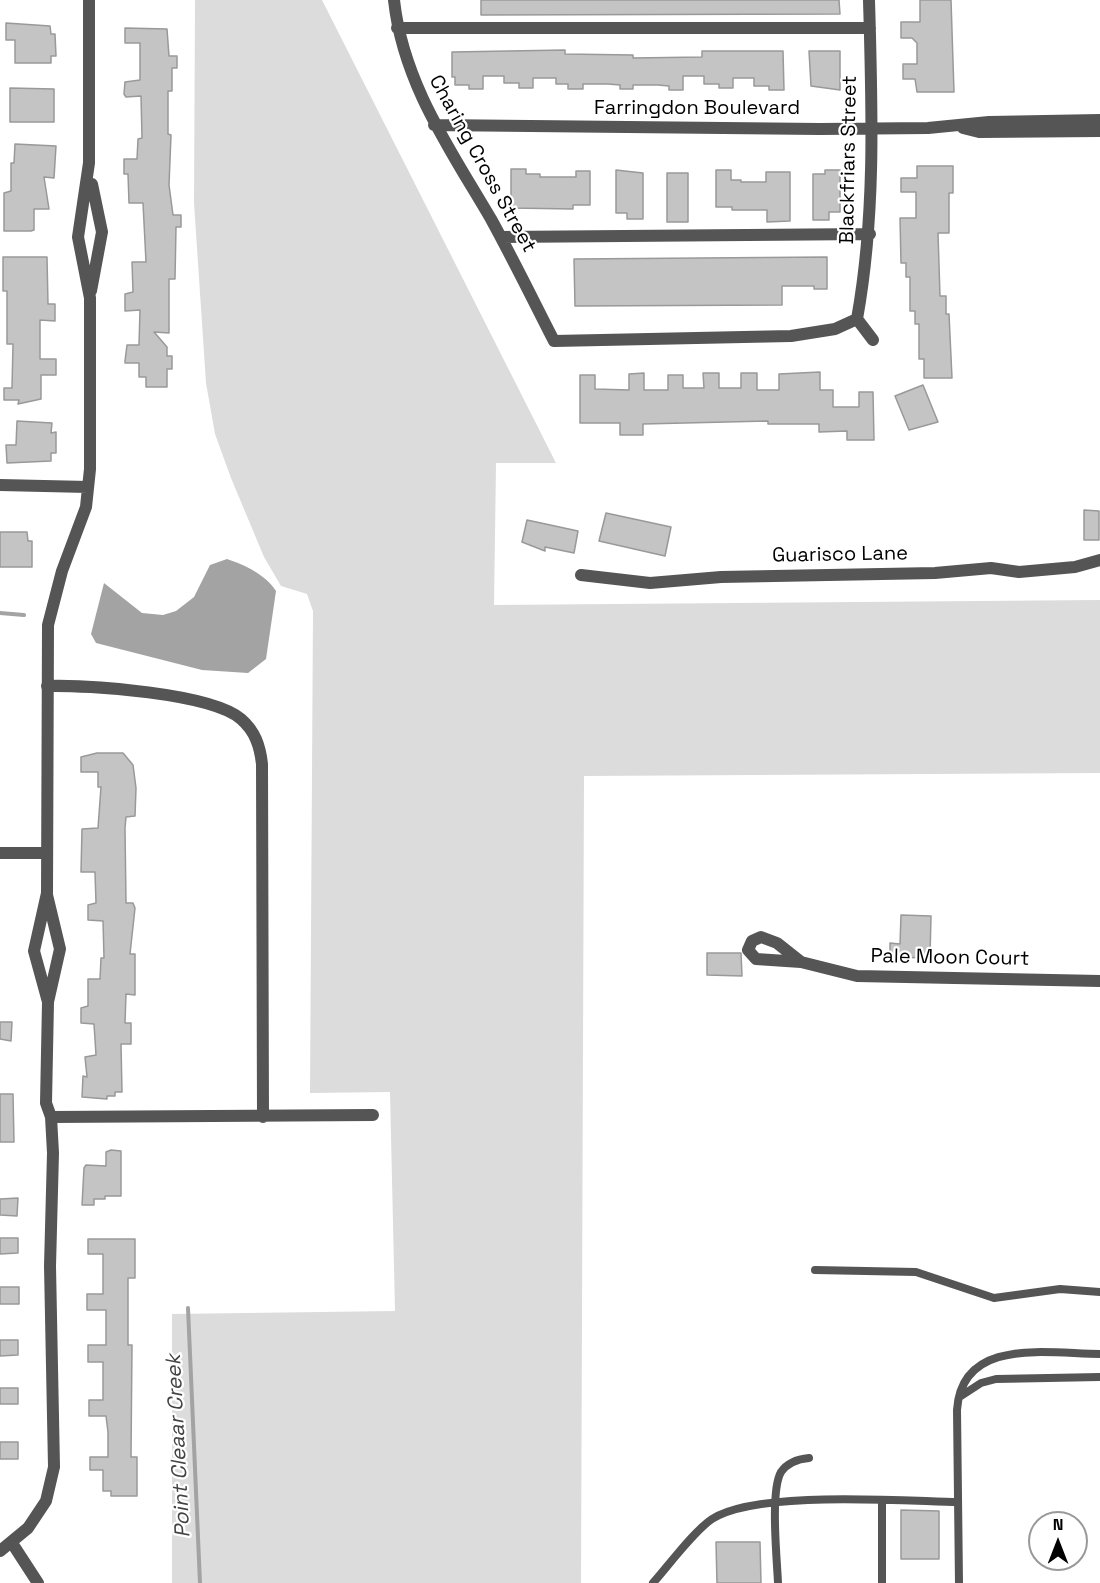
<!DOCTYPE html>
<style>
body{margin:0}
#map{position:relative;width:1100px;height:1583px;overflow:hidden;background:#fff;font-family:"Space Grotesk",sans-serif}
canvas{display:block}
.north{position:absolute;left:1028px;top:1511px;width:60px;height:60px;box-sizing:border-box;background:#fff;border:2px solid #999;border-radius:50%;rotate:0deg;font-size:16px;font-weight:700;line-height:24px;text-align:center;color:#000}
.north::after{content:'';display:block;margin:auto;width:21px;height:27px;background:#000;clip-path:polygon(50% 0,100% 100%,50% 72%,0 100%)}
</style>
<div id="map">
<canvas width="1100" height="1583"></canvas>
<div class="north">N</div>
</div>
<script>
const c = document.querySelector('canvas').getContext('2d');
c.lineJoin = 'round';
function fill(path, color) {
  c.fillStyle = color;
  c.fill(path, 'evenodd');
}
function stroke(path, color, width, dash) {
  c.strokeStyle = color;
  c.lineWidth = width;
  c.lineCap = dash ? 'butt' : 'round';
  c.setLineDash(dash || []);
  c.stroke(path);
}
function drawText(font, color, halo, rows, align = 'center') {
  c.font = font + ' "Space Grotesk",sans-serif';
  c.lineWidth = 4.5;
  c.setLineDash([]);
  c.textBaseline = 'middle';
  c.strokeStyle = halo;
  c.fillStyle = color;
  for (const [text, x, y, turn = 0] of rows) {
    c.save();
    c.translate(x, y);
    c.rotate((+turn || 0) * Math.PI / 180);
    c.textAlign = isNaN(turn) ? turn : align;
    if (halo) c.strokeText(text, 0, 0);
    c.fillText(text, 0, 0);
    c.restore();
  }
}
fill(new Path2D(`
 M195 0H322L556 463H496L494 605 1100 600V773L584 776 581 1583H172V1314L395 1311 390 1092 310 1093 313 611 307 594 281 586 264 557 231 478 215 434 206 383 194 203Z`), '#dcdcdc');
fill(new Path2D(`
 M227 559C245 565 266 575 276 591L266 659 248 673 202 670 96 643 91 634 104 583 142 613 163 615 176 611 194 597 210 565Z`), '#a3a3a3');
stroke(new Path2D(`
 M0 613 24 615
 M188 1308 200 1583`), '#a3a3a3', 4);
const building = new Path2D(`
 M481 0H839L840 14 481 15Z
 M920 0H951L954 92H917L915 79H903V64H917V43L912 38H901V22H920Z
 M6 23 50 26 51 34H55L56 56H51V63H15V40H6Z
 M125 28 167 29 169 56H177V68H172V91H168V134L171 135 169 185 173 215H181V227H176L175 279H169V333L154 332 167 347V356H172V369H167V387H146V377H139V363H125V361L127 345H139L140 310 125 311V294L133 292 132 262H146L143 203H129L128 174H124V159H137L138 139 142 138 141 96 126 97 124 94 125 82 140 80V43H125Z
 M565 50V54L633 55V58L702 57V51H783L784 90H769V86H754V78H733V88H719V84H704V76H683V90H669V86L658 85H633V89H620V85L608 84H583V89H568V84H556V78H533V88H519V83H504V76H483V89H469V85H455V77H452V52Z
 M809 51H840V90L811 86Z
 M10 88 54 89V122H10Z
 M15 144 56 146 54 178 44 177 49 209H34V230L31 231H4V193L11 191V163H14Z
 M917 166H953V193H949V233H938L940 296H946V314H949L952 378H924V359H919V324H915V311H910V277H906V263H901L900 218H916V192H901V178H917Z
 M511 169H526V174H540V177H576V171H590V205H573V209L511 208Z
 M616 170 643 173V219H627V213H616Z
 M716 170H731V180H741V182H766V172H790V221L767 222V210H732V207H716Z
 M825 170H840V212H829V220H813V174H825Z
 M667 173H688V222H667Z
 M3 257H47L48 304H55V321L40 320V359H56V375H41V399L18 404 19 400H4V388H12L13 344H7V291H3Z
 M827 257V289H814V286H782V305L575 306 574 259Z
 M820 372V390H833V407H859V392H873L874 440H847V431L819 432V424H768V421L643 424V435H620V423H580V375H595V389L629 390V374L644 373V390H668V375H683V388H704L703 373H719V388H741V373H757V390H779V374Z
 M923 385 938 422 909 430 895 396Z
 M17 421 52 423 51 433 56 432V453H51V461L7 463 6 445H16Z
 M1084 510 1099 511V540H1084Z
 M606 513 671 527 665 556 599 541Z
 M527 520 578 531 574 553 545 547V551L522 542Z
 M0 532H27L28 541H32V567H0Z
 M97 753H123L133 765 136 788 135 816 126 817 125 828 126 903H133L135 908 130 954H135V995L126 994 125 1023H131V1044H121L122 1092H115V1096H107V1099L82 1097 83 1076 87 1077 85 1057 96 1055 94 1024 81 1023V1008L88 1006V979H100L101 958H104L103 921 88 920V905L96 903 95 872H81L82 829 98 828 101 787H98V772H81V757Z
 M901 915 931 916 930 958 890 957V943L900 944Z
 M707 953H741L742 976 707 975Z
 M0 1022H12L11 1041 0 1039Z
 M0 1094H13L14 1142H0Z
 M111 1150 121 1151V1196H105V1199H94V1205H82L84 1168 86 1165 106 1166V1152Z
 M18 1198 17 1216 0 1215V1199Z
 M0 1238H18V1253L0 1254Z
 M88 1239H135V1278H128V1345H132L131 1457H137V1496H111V1491H103V1470H90V1457H108V1432L106 1416H89V1400H103V1362H88V1345H106V1310H87V1294H103V1254H88Z
 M0 1287H19V1304H0Z
 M0 1340H18V1355L0 1356Z
 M0 1388H18V1404H0Z
 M0 1442H18V1459H0Z
 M901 1510 939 1511V1559H901Z
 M716 1542H760L761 1583H717Z`);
fill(building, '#c4c4c4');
stroke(building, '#999', 1.5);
stroke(new Path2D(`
 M815 1270 916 1272 994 1298 1060 1289 1100 1292
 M961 1396 981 1383 996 1379 1100 1377
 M882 1501V1583
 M653 1583C669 1565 694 1531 712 1519 756 1490 902 1501 958 1502
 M778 1583C777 1559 770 1491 781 1472 788 1462 798 1459 809 1458
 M959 1583 957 1410C962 1336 1049 1354 1100 1354`), '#555', 8);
stroke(new Path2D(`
 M394 0C403 83 450 149 491 219 513 259 533 300 554 341L791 336 835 329 857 319
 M397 28H870
 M434 125 820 129 928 128 989 122 1100 120
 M963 128 979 132 1100 131
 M501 237 870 234
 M91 291 102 232 92 184
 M857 319C876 214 872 107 869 0
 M857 319 873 340
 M0 485 88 487
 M581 575 650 583 721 577 935 573 991 568 1019 572 1075 567 1100 560
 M47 686C89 685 211 693 241 719 255 731 260 746 262 764L263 1117
 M0 853H47
 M761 937 777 943 801 962 756 959 748 950 752 941Z
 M801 962 857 976 1100 981
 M48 1002 34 951 47 893 48 625 62 571 86 507 90 469V298L78 237 89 163V0
 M51 1117 373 1115
 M12 1543 38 1583
 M0 1551 28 1528 46 1501 54 1467 50 1266 53 1153 51 1117 46 1103 48 1002 60 949 47 895`), '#555', 12);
drawText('20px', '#000', '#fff', [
 ["Farringdon Boulevard",697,109],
 ["Blackfriars Street",849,160,-89],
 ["Charing Cross Street",482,164,61],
 ["Guarisco Lane",840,555,-1],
 ["Pale Moon Court",950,958,1]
]);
drawText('italic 21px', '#444', '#fff', [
 ["Point Cleaar Creek",179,1446,-93]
]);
</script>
